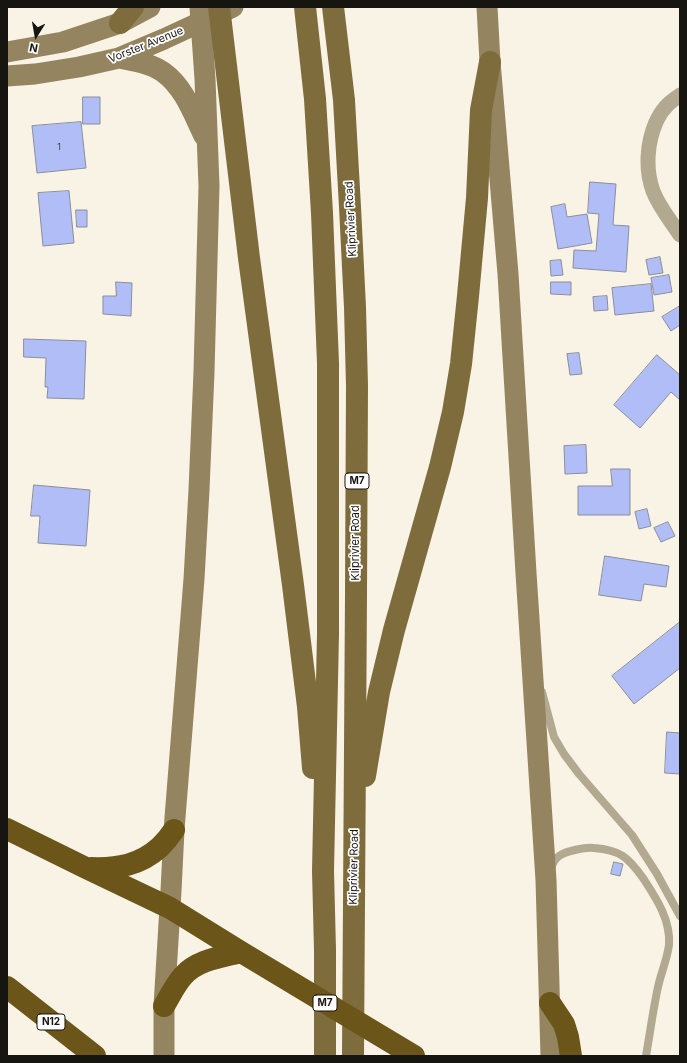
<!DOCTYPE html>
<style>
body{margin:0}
#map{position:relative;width:687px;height:1063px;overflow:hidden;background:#f8f3e4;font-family:Inter,sans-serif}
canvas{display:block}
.frame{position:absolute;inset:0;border:8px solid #171510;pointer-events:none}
.north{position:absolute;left:16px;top:16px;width:40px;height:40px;-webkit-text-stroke:3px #fff;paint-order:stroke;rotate:191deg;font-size:11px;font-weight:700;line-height:16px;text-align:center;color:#171510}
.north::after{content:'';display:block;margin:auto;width:14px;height:18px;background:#171510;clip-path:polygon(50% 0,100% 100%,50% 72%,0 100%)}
</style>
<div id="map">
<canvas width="687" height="1063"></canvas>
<div class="frame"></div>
<div class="north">N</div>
</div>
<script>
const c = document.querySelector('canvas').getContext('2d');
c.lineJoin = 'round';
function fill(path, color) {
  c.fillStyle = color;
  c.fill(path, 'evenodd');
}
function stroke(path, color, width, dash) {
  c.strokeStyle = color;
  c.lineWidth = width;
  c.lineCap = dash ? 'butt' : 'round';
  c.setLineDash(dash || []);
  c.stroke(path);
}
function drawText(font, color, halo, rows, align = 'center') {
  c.font = font + ' Inter,sans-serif';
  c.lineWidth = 3.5;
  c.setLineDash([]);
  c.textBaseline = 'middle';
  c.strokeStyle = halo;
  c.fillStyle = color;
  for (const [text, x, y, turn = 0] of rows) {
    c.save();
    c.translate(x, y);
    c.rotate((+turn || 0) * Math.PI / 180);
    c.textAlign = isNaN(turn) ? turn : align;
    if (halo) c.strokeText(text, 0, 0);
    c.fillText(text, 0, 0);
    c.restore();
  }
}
const building = new Path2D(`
 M83 97H100V124H83Z
 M81 122 86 168 37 173 32 126Z
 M590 182 616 184 613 225 629 226 626 272 573 268 574 250 596 251 599 214 588 213Z
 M69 191 74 243 43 246 38 193Z
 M565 204 567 217 587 214 592 243 558 249 551 207Z
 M76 210H87V227H77Z
 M660 257 663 273 649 275 646 260Z
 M561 260 563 275 551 276 550 261Z
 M669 275 672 292 654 295 651 278Z
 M116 282 132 283 131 316 103 314V296H116Z
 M551 282H571V295L551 294Z
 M651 284 654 311 615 315 612 288Z
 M607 296 608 310 594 311 593 297Z
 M680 306V325L671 331 662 317Z
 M24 339 86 341 84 399 47 398 48 387H45L46 358 24 357Z
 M579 353 582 374 570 375 567 354Z
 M657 355 680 375V400L671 392 640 428 614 405Z
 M586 445 587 473 565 474 564 446Z
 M611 469H630V515H578V486H612Z
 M34 485 90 490 86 546 38 543 40 516H31Z
 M647 509 651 526 639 529 635 512Z
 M668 522 675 536 661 542 654 528Z
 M605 556 669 566 666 587 644 584 641 601 599 595Z
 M680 622V668L634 704 612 676Z
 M667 732 680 733V774L665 773Z
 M614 862 623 864 620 876 611 874Z`);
fill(building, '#b1bdf6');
stroke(building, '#8a8e9b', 1);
stroke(new Path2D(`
 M542 692 554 737 564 754 579 774 632 835 657 874 680 916
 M551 869C552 865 555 859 559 856 566 851 585 847 594 848 620 850 628 857 643 878 656 898 671 920 669 945 667 960 661 973 658 987 653 1010 650 1033 646 1056`), '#b3a990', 8);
stroke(new Path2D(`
 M680 95C675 99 668 103 664 109 661 112 658 118 656 122 647 143 645 169 653 191 659 207 671 221 680 235`), '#b3a990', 15);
stroke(new Path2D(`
 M487 7 490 62 508 274 526 573 546 880 551 1056
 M7 52 63 42 120 23 150 7
 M119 58C134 61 150 63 163 72 184 87 193 113 204 136
 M7 76 35 74 79 67 119 58 164 39 233 7
 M164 1056V1006L171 891 174 830 194 579 199 490 204 372 209 186 205 79 200 7`), '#948560', 21);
stroke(new Path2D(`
 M219 7 249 258 293 585 308 707 313 768
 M305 7 315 99 322 213 328 363V634L323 871 325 950V1056
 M333 7 344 100 350 207 355 307 357 386 356 594 353 1056
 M120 23 133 7
 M365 776 379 692 394 630 440 467 453 412 461 364 468 296 477 198 481 110 490 62`), '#7e6c3c', 22);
stroke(new Path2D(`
 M7 829 84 867 170 908 241 952 414 1056
 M91 868C118 869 140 865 160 847 165 842 170 836 174 830
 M7 987 95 1056
 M550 1003 564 1024 568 1037 571 1056
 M164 1006C170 996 175 985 183 976 197 960 221 957 241 952`), '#6b5518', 22);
drawText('9px', '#3e3f4a', null, [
 ["1",59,147]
]);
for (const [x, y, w] of [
 [357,481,24],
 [325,1003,24],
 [51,1022,28]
]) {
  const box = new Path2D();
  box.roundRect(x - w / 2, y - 8, w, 16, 3);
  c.fillStyle = '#fff';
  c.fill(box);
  stroke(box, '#171510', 1);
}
drawText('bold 10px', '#171510', null, [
 ["M7",357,481],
 ["M7",325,1003],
 ["N12",51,1022]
]);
drawText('11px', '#171510', '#fff', [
 ["Vorster Avenue",146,45,-22],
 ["Kliprivier Road",351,219,-93],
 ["Kliprivier Road",356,543,-90],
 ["Kliprivier Road",354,867,-89]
]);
</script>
